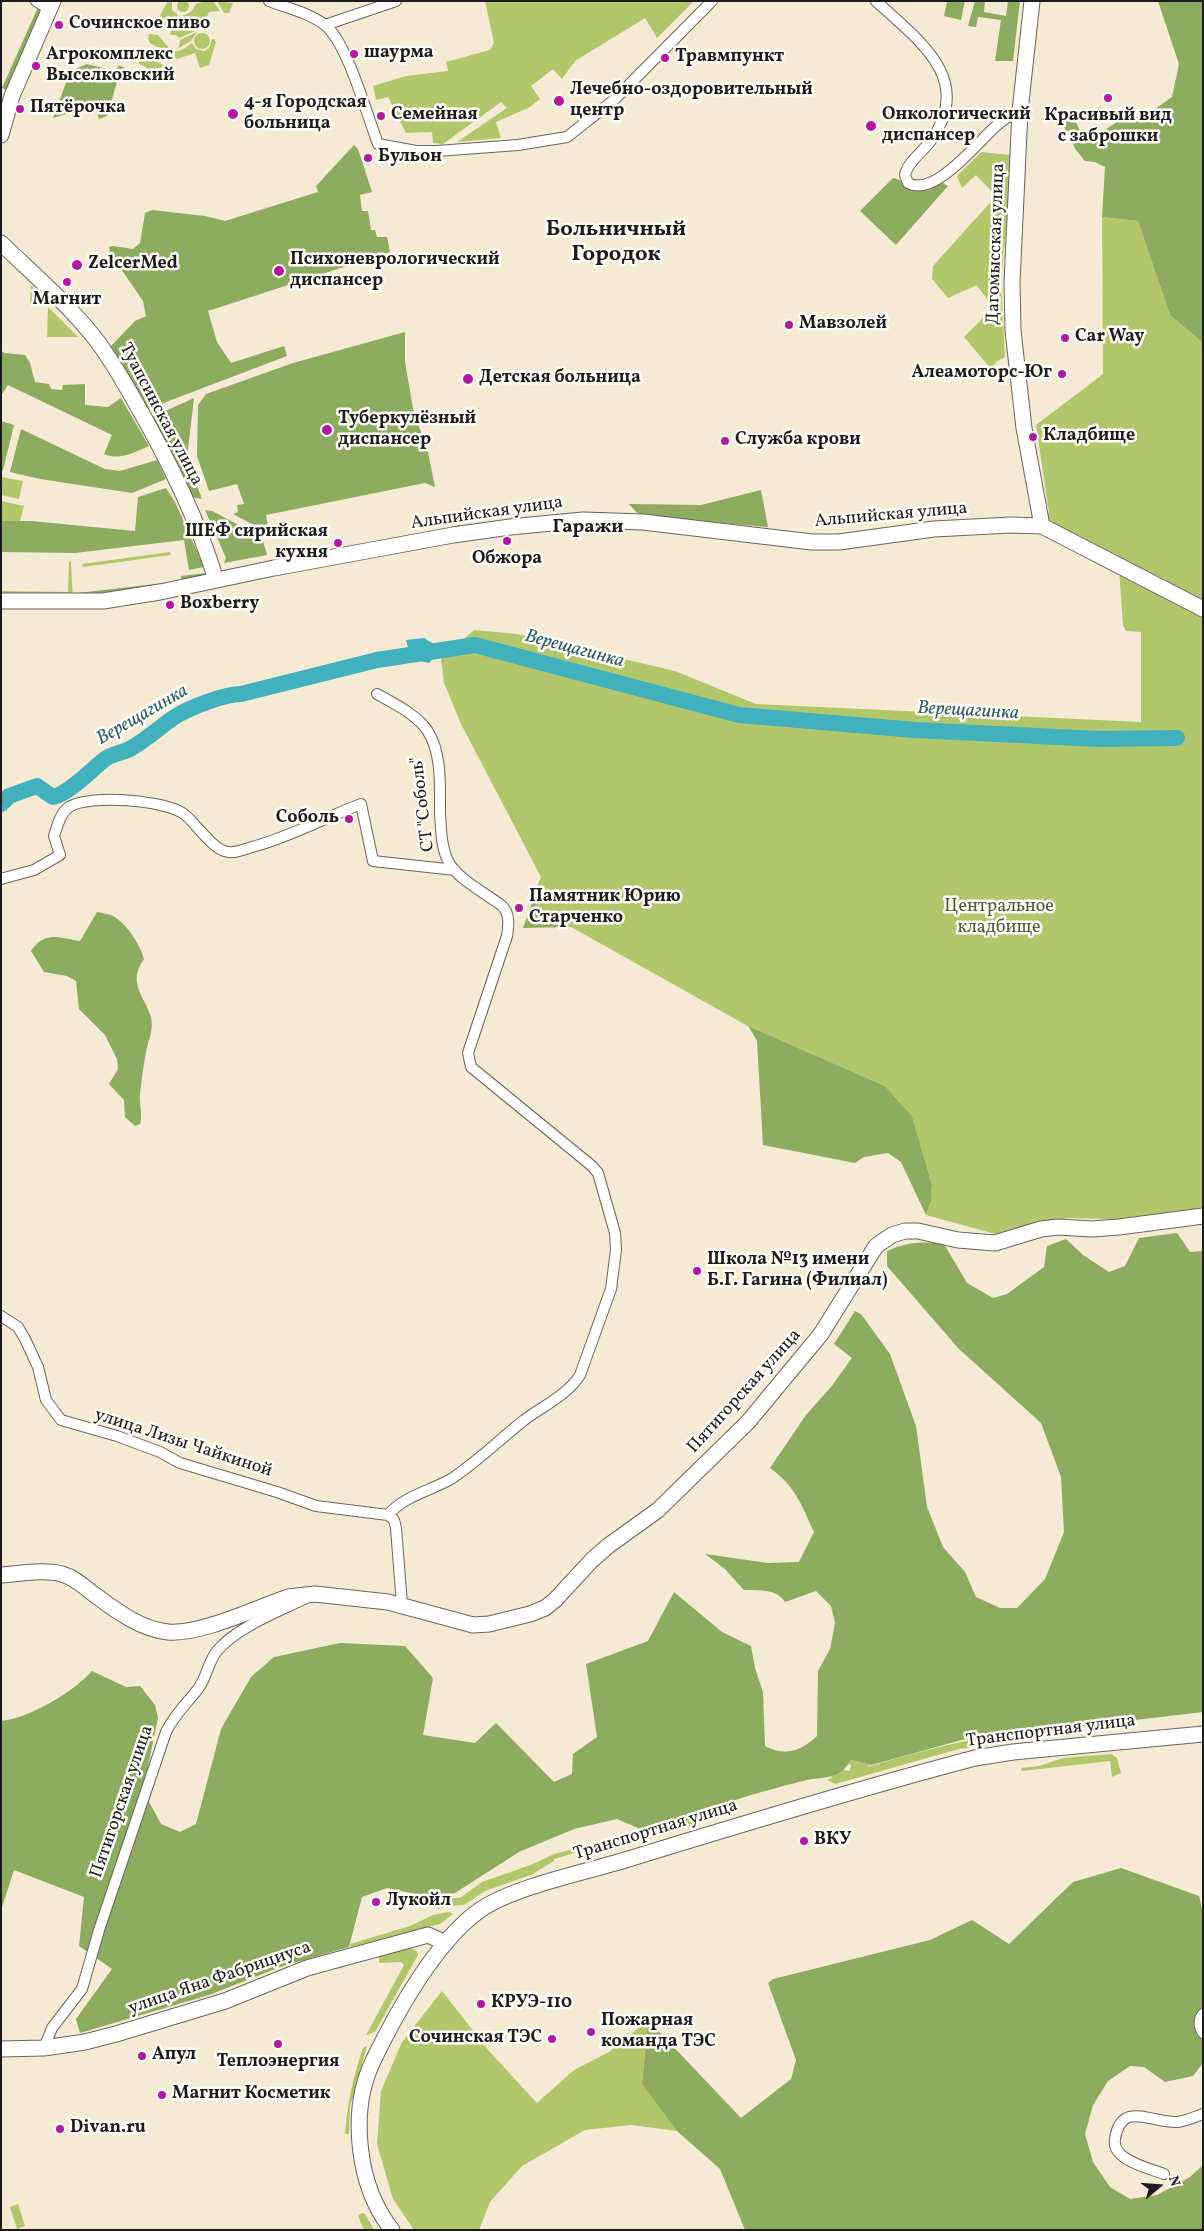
<!DOCTYPE html>
<meta charset="utf-8">
<style>
body{margin:0}
#map{position:relative;width:1204px;height:2231px;overflow:hidden;background:#f5ead4;font-family:Vollkorn,serif}
canvas{display:block}
.frame{position:absolute;inset:0;border:2px solid #1c1c1c;pointer-events:none}
.north{position:absolute;left:1134px;top:2161px;width:50px;height:50px;-webkit-text-stroke:4px #fdfcf7;paint-order:stroke;rotate:72deg;font-size:14px;font-weight:700;line-height:20px;text-align:center;color:#1c1c1c}
.north::after{content:'';display:block;margin:auto;width:18px;height:22px;background:#1c1c1c;clip-path:polygon(50% 0,100% 100%,50% 72%,0 100%)}
</style>
<div id="map">
<canvas width="1204" height="2231"></canvas>
<div class="frame"></div>
<div class="north">N</div>
</div>
<script>
const c = document.querySelector('canvas').getContext('2d');
c.lineJoin = 'round';
function fill(path, color) {
  c.fillStyle = color;
  c.fill(path, 'evenodd');
}
function stroke(path, color, width, dash) {
  c.strokeStyle = color;
  c.lineWidth = width;
  c.lineCap = dash ? 'butt' : 'round';
  c.setLineDash(dash || []);
  c.stroke(path);
}
function drawText(font, color, halo, rows, align = 'center') {
  c.font = font + ' Vollkorn,serif';
  c.lineWidth = 5;
  c.setLineDash([]);
  c.textBaseline = 'middle';
  c.strokeStyle = halo;
  c.fillStyle = color;
  for (const [text, x, y, turn = 0] of rows) {
    c.save();
    c.translate(x, y);
    c.rotate((+turn || 0) * Math.PI / 180);
    c.textAlign = isNaN(turn) ? turn : align;
    if (halo) c.strokeText(text, 0, 0);
    c.fillText(text, 0, 0);
    c.restore();
  }
}
fill(new Path2D(`
 M177 6a6 6 0 1 1 12 0a6 6 0 1 1-12 0Z
 M168 1H172V10L178 15 171 25 153 28Z
 M206 1H213L220 11 209 12 206 19 188 22 182 16 191 12 196 4Z
 M217 1 233 3 229 13H224Z
 M485 1H694L657 38 645 18 575 61 562 79 553 69 531 86 540 99 530 107 496 122 501 138 457 142 507 108 501 102 443 144 433 143 432 132 406 133 388 97 376 100 373 86 406 76 448 71 446 62 490 50 494 43Z
 M187 25 195 31 179 38 176 35H170L172 28Z
 M197 32 191 41 175 50 179 47 180 40Z
 M194 41a8 8 0 1 1 16 0a8 8 0 1 1-16 0Z
 M149 34 158 35C172 51 172 58 192 43L196 49 204 51 209 48 212 39H214L216 42 209 65 200 68 195 53 177 59 150 43 148 39Z
 M142 58H150L165 66 152 71 138 63Z
 M981 152 1010 155 1007 216 1001 283 1005 357 996 362 991 369 964 337 993 308 977 285 948 298 932 279 933 266 996 196 976 175 962 188 957 176Z
 M1102 217 1138 221 1170 315 1203 343V1212L1137 1220 1068 1218 995 1234 926 1215 931 1201 932 1185 912 1116 885 1086 746 1025 571 927 535 910 541 877 461 724 444 683 441 659 474 630 517 634 675 671 756 704 1141 722V632L1126 631 1123 625 1119 568 1036 517 1049 513 1036 425 1103 374Z
 M31 285 47 300 30 305Z
 M48 307 78 337H47Z
 M1 477 23 481 19 499 1 495Z
 M1 501 24 506 20 521H1Z
 M170 552 171 555 83 567 82 564Z
 M69 561 71 562 73 599 1 598V591L68 592Z
 M1042 1730 1045 1735H1042L1043 1738 959 1749 835 1784 827 1780 832 1778 831 1776 840 1773 844 1768V1770L850 1771 851 1765 848 1764 851 1760 870 1765 867 1767C924 1750 982 1734 1042 1730Z
 M1111 1754 1117 1758 1121 1773 1112 1777 1110 1761 1022 1771 1021 1768 1039 1766 1063 1758Z
 M694 1819 696 1825 613 1850 589 1851 588 1849 554 1859V1861L531 1875 485 1891 464 1905 449 1906 438 1909 434 1898H460L482 1882 533 1864 554 1854 589 1845 606 1844Z
 M449 1912 453 1914 440 1924 351 1947 350 1944 410 1926 433 1915Z
 M411 1948 417 1951 418 1955 375 2032 366 2035 404 1965 401 1962 379 1963V1956Z
 M442 1991 489 2051 537 2103 574 2070 609 2052 648 2020 642 2083 677 2131 631 2125 585 2130 522 2166 490 2202 479 2230H414L393 2199 377 2144 381 2091 402 2042Z
 M367 2046 350 2107 349 2134H345C347 2104 353 2077 363 2048Z
 M18 2204 25 2226 17 2229 10 2207Z
 M362 2213 365 2214 374 2230H364L358 2216Z`), '#b2c76b');
fill(new Path2D(`
 M947 1H965L961 20 944 16Z
 M975 1H985L984 12 1006 16 1008 1H1020L1013 61H995L1001 20 978 17 976 27 968 26Z
 M1158 1H1203V343L1170 315 1138 221 1102 217 1105 167 1095 162 1085 161 1076 150 1060 119 1045 113 1073 116 1082 135 1102 132 1121 119 1145 116 1172 97 1179 64Z
 M38 7 44 11 8 91 2 88Z
 M87 64 115 71 119 65 125 68 118 79 107 116 99 119 95 106 53 118 67 80 75 69Z
 M354 145 358 149 372 192 360 195 362 211H368L371 230H375L377 237H387L390 252 208 311 217 342 231 363 284 346 287 356 145 410 109 348 135 321 146 316 143 301 110 253 109 247 113 246 133 249 140 243 145 213 152 210 205 216 225 221 318 192 316 186Z
 M893 178C901 179 904 185 911 188 922 193 931 187 941 182L948 186 896 245 860 211Z
 M405 332V362L414 414 427 447 435 487 425 483 266 515 269 533 233 514 238 512 237 505 244 504 237 484 209 491 197 456 198 405 206 394 293 363Z
 M1 351 5 353 25 355 30 363 35 382 49 384 51 389 62 390 63 385 85 384V405L108 407 121 398 149 446C135 452 120 461 104 454L112 435 8 385 1 396Z
 M194 398 187 458 202 499 187 496 150 418Z
 M1 421 14 425 3 470H1Z
 M21 429 105 469 120 471 157 460 166 479 132 493 40 479 10 472Z
 M166 488 175 502 204 567 189 570 184 540 75 553 1 552V521H31L135 531 138 497Z
 M761 490 768 527 640 516 629 504 701 505Z
 M205 510 212 511 262 537 267 555 224 563 226 558Z
 M205 573 206 580 79 598 78 593 181 581V576Z
 M541 877 535 910 571 927 523 928Z
 M97 912C103 913 109 914 113 916 127 924 140 944 144 959 127 983 144 995 151 1017 153 1027 151 1034 148 1043 144 1059 142 1077 140 1094 139 1104 143 1114 140 1124L135 1126 125 1117 124 1100 109 1084 118 1069 117 1059 105 1035 79 1009 76 981 67 976 44 972 31 951C45 930 59 938 80 941Z
 M746 1025 885 1086 912 1116 932 1185 931 1201 926 1215 901 1162 888 1153 864 1157 855 1163 763 1145 757 1041 749 1027Z
 M1177 1233 1190 1252 1203 1251V1712L1076 1727 1012 1730 969 1738 871 1765 851 1760C848 1764 845 1769 841 1772 833 1778 816 1778 807 1780 790 1784 700 1807 694 1819L645 1831 617 1819 574 1829 519 1852 455 1893 434 1898 387 1888 362 1897 349 1947 283 1966 209 1995 80 2033 76 2019 112 1969 79 1946 84 1897 14 1870 1 1910V1721C28 1719 75 1691 92 1671L126 1687 140 1686 155 1705 158 1718 147 1771V1798L161 1824 180 1832 196 1824 221 1729 251 1677 274 1657 340 1643 405 1646 433 1678 423 1735 475 1743 496 1723 554 1782 572 1774 573 1754 597 1737 586 1664 648 1641 674 1592 722 1632 751 1646 755 1668 763 1692 765 1746C785 1757 801 1751 817 1736L818 1671 830 1649 835 1623 831 1606 816 1591 785 1602C776 1588 760 1591 744 1590L725 1569 705 1554 768 1563 799 1562 814 1532C801 1504 796 1487 770 1468L806 1415 831 1387 852 1358 834 1344 855 1311 861 1314 890 1354 916 1426 927 1507 943 1547 965 1572 976 1597 1000 1608H1017L1045 1579 1064 1532 1061 1477 1041 1423 958 1348 887 1266V1251C907 1242 922 1241 944 1244L967 1283 993 1298 1007 1294 1044 1267 1047 1246 1066 1239 1083 1255 1109 1272 1125 1266 1139 1238Z
 M1121 1868 1199 1896 1203 1913V2063L1193 2076 1165 2082 1144 2067 1130 2066 1108 2081 1093 2105 1085 2134 1093 2162 1110 2187 1130 2199 1157 2195 1190 2177 1203 2165V2230H745L720 2169 677 2131 642 2084 648 2020 741 2118 791 2079 796 2060 768 1983 773 1979 930 1940 972 1920 1009 1944 1073 1882Z`), '#8dac5f');
fill(new Path2D(`
 M424 638 434 644 435 656 429 663 411 659 406 640Z`), '#42b1be');
stroke(new Path2D(`
 M1 804 9 796 37 786 53 797C69 794 92 769 105 759 113 753 125 753 133 747 147 739 160 727 173 718 188 708 224 694 241 694L377 660 475 645 739 715 915 730 1099 739 1177 738`), '#42b1be', 16);
const street = new Path2D(`
 M36 1 49 9
 M269 1C287 8 310 13 325 25 347 42 367 115 378 144L416 151H437L518 145 567 137 614 100 712 1
 M876 1C918 40 974 78 932 139 925 150 907 162 905 175L908 183C934 198 978 142 995 127 1002 120 1011 115 1020 111
 M325 25 396 1
 M377 694C393 703 416 714 427 730 442 752 440 786 440 812 441 829 441 846 448 861 455 877 486 894 501 905 510 913 509 925 507 936L468 1053 471 1067 592 1166 598 1173 615 1233 616 1250 611 1289 580 1375C568 1395 541 1407 523 1421 499 1440 477 1462 451 1479 430 1491 404 1496 388 1515
 M1 879 34 870 60 855 54 836C57 827 60 813 69 807 89 794 165 800 184 814 196 823 214 852 229 852 237 853 245 849 252 847 290 837 324 818 361 804L373 861 455 870
 M1 1316 18 1327 25 1339 38 1367 46 1400 61 1420 117 1436 160 1452 180 1463 277 1492 316 1506 388 1515 394 1520 396 1528 402 1605
 M1203 2014C1198 2020 1199 2027 1203 2033
 M44 2048 52 2028 82 1989 99 1930 166 1732C174 1715 187 1703 198 1689 207 1677 208 1662 217 1651 237 1627 278 1612 306 1598
 M1164 2174C1149 2168 1111 2160 1115 2139 1121 2100 1151 2123 1177 2122 1186 2121 1194 2117 1203 2114`);
const secondary = new Path2D(`
 M1032 1 1020 111 1012 283 1013 331 1024 428 1042 526
 M1 135 12 96 53 1
 M1 243C33 274 66 302 94 337 109 356 121 377 133 398 166 455 197 517 216 580
 M1 601H103L160 592 274 568 453 535 510 527 583 520 643 522 812 542H839L934 529 1011 525 1042 526 1203 609
 M1 1575C20 1574 43 1569 62 1574 73 1577 82 1585 91 1592 114 1609 139 1629 168 1632 200 1635 256 1608 288 1597L315 1594 388 1602 473 1625 489 1624 530 1614 545 1608 555 1600 592 1560 608 1546 658 1510 748 1422 821 1334 876 1246 892 1235 905 1231H918L958 1240 995 1243 1041 1229 1058 1227 1092 1229 1119 1227 1203 1216
 M1 2049 44 2048 85 2042 116 2034 225 2001 307 1968 428 1935 446 1943
 M392 2230C357 2186 349 2111 373 2061 396 2013 436 1941 480 1910 514 1887 581 1873 622 1861 739 1825 857 1789 975 1758L1013 1752 1203 1734`);
stroke(street, '#68645c', 12);
stroke(secondary, '#68645c', 17);
stroke(street, '#fff', 10);
stroke(secondary, '#fff', 15);
for (const [x, y, r, color] of [
 [59,25,5,"#b5179e"],
 [354,54,5,"#b5179e"],
 [665,58,5,"#b5179e"],
 [36,66,5,"#b5179e"],
 [1108,98,5,"#b5179e"],
 [559,101,6,"#b5179e"],
 [20,109,5,"#b5179e"],
 [233,114,6,"#b5179e"],
 [381,116,5,"#b5179e"],
 [871,126,6,"#b5179e"],
 [368,158,5,"#b5179e"],
 [77,265,6,"#b5179e"],
 [279,271,6,"#b5179e"],
 [67,282,5,"#b5179e"],
 [789,325,5,"#b5179e"],
 [1065,338,5,"#b5179e"],
 [1062,374,5,"#b5179e"],
 [468,379,6,"#b5179e"],
 [327,430,6,"#b5179e"],
 [1033,437,5,"#b5179e"],
 [725,441,5,"#b5179e"],
 [507,541,5,"#b5179e"],
 [338,543,5,"#b5179e"],
 [170,605,5,"#b5179e"],
 [349,819,5,"#b5179e"],
 [519,908,5,"#b5179e"],
 [697,1271,5,"#b5179e"],
 [804,1841,5,"#b5179e"],
 [376,1902,5,"#b5179e"],
 [481,2004,5,"#b5179e"],
 [591,2032,5,"#b5179e"],
 [552,2039,5,"#b5179e"],
 [278,2044,5,"#b5179e"],
 [142,2056,5,"#b5179e"],
 [162,2095,5,"#b5179e"],
 [60,2129,5,"#b5179e"]
]) {
  const dot = new Path2D();
  dot.arc(x, y, r, 0, 2 * Math.PI);
  c.fillStyle = color;
  c.fill(dot);
  stroke(dot, '#fdfcf7', 2);
}
drawText('bold 18px', '#1c1c1c', '#fdfcf7', [
 ["Сочинское пиво",69,25],
 ["шаурма",364,54],
 ["Агрокомплекс",46,56],
 ["Выселковский",46,77],
 ["Травмпункт",675,58],
 ["Лечебно-оздоровительный",570,91],
 ["центр",570,112],
 ["4-я Городская",244,104],
 ["больница",244,125],
 ["Пятёрочка",30,109],
 ["Семейная",391,116],
 ["Онкологический",882,116],
 ["диспансер",882,137],
 ["Красивый вид",1108,117,"center"],
 ["с заброшки",1108,138,"center"],
 ["Бульон",378,158],
 ["Психоневрологический",290,261],
 ["диспансер",290,282],
 ["ZelcerMed",88,265],
 ["Магнит",67,301,"center"],
 ["Мавзолей",799,325],
 ["Car Way",1075,338],
 ["Алеамоторс-Юг",1052,374,"right"],
 ["Детская больница",479,379],
 ["Туберкулёзный",338,420],
 ["диспансер",338,441],
 ["Кладбище",1043,437],
 ["Служба крови",735,441],
 ["ШЕФ сирийская",328,533,"right"],
 ["кухня",328,554,"right"],
 ["Обжора",507,560,"center"],
 ["Boxberry",180,605],
 ["Соболь",339,819,"right"],
 ["Памятник Юрию",529,898],
 ["Старченко",529,919],
 ["Школа №13 имени",707,1261],
 ["Б.Г. Гагина (Филиал)",707,1282],
 ["ВКУ",814,1841],
 ["Лукойл",386,1902],
 ["КРУЭ-110",491,2004],
 ["Пожарная",601,2022],
 ["команда ТЭС",601,2043],
 ["Сочинская ТЭС",542,2039,"right"],
 ["Апул",152,2056],
 ["Теплоэнергия",278,2063,"center"],
 ["Магнит Косметик",172,2095],
 ["Divan.ru",70,2129]
], 'left');
drawText('18px', '#1c1c1c', '#fdfcf7', [
 ["Дагомысская улица",997,244,-88],
 ["Туапсинская улица",160,415,62],
 ["Альпийская улица",487,514,-8],
 ["Альпийская улица",891,516,-5],
 ["СТ \"Соболь\"",424,804,-97],
 ["Пятигорская улица",745,1392,-48],
 ["улица Лизы Чайкиной",183,1444,18],
 ["Транспортная улица",1051,1732,-7],
 ["Пятигорская улица",123,1802,-71],
 ["Транспортная улица",656,1831,-17],
 ["улица Яна Фабрициуса",220,1979,-19]
]);
drawText('18px', '#505838', '#fdfcf7', [
 ["Центральное",999,908],
 ["кладбище",999,929]
]);
drawText('bold 19px', '#1c1c1c', '#fdfcf7', [
 ["Гаражи",588,529]
]);
drawText('italic 19px', '#2d5f65', '#fdfcf7', [
 ["Верещагинка",574,650,15],
 ["Верещагинка",968,712,3],
 ["Верещагинка",143,716,-30]
]);
drawText('bold 22px', '#1c1c1c', '#fdfcf7', [
 ["Больничный",616,231],
 ["Городок",616,256]
]);
</script>
